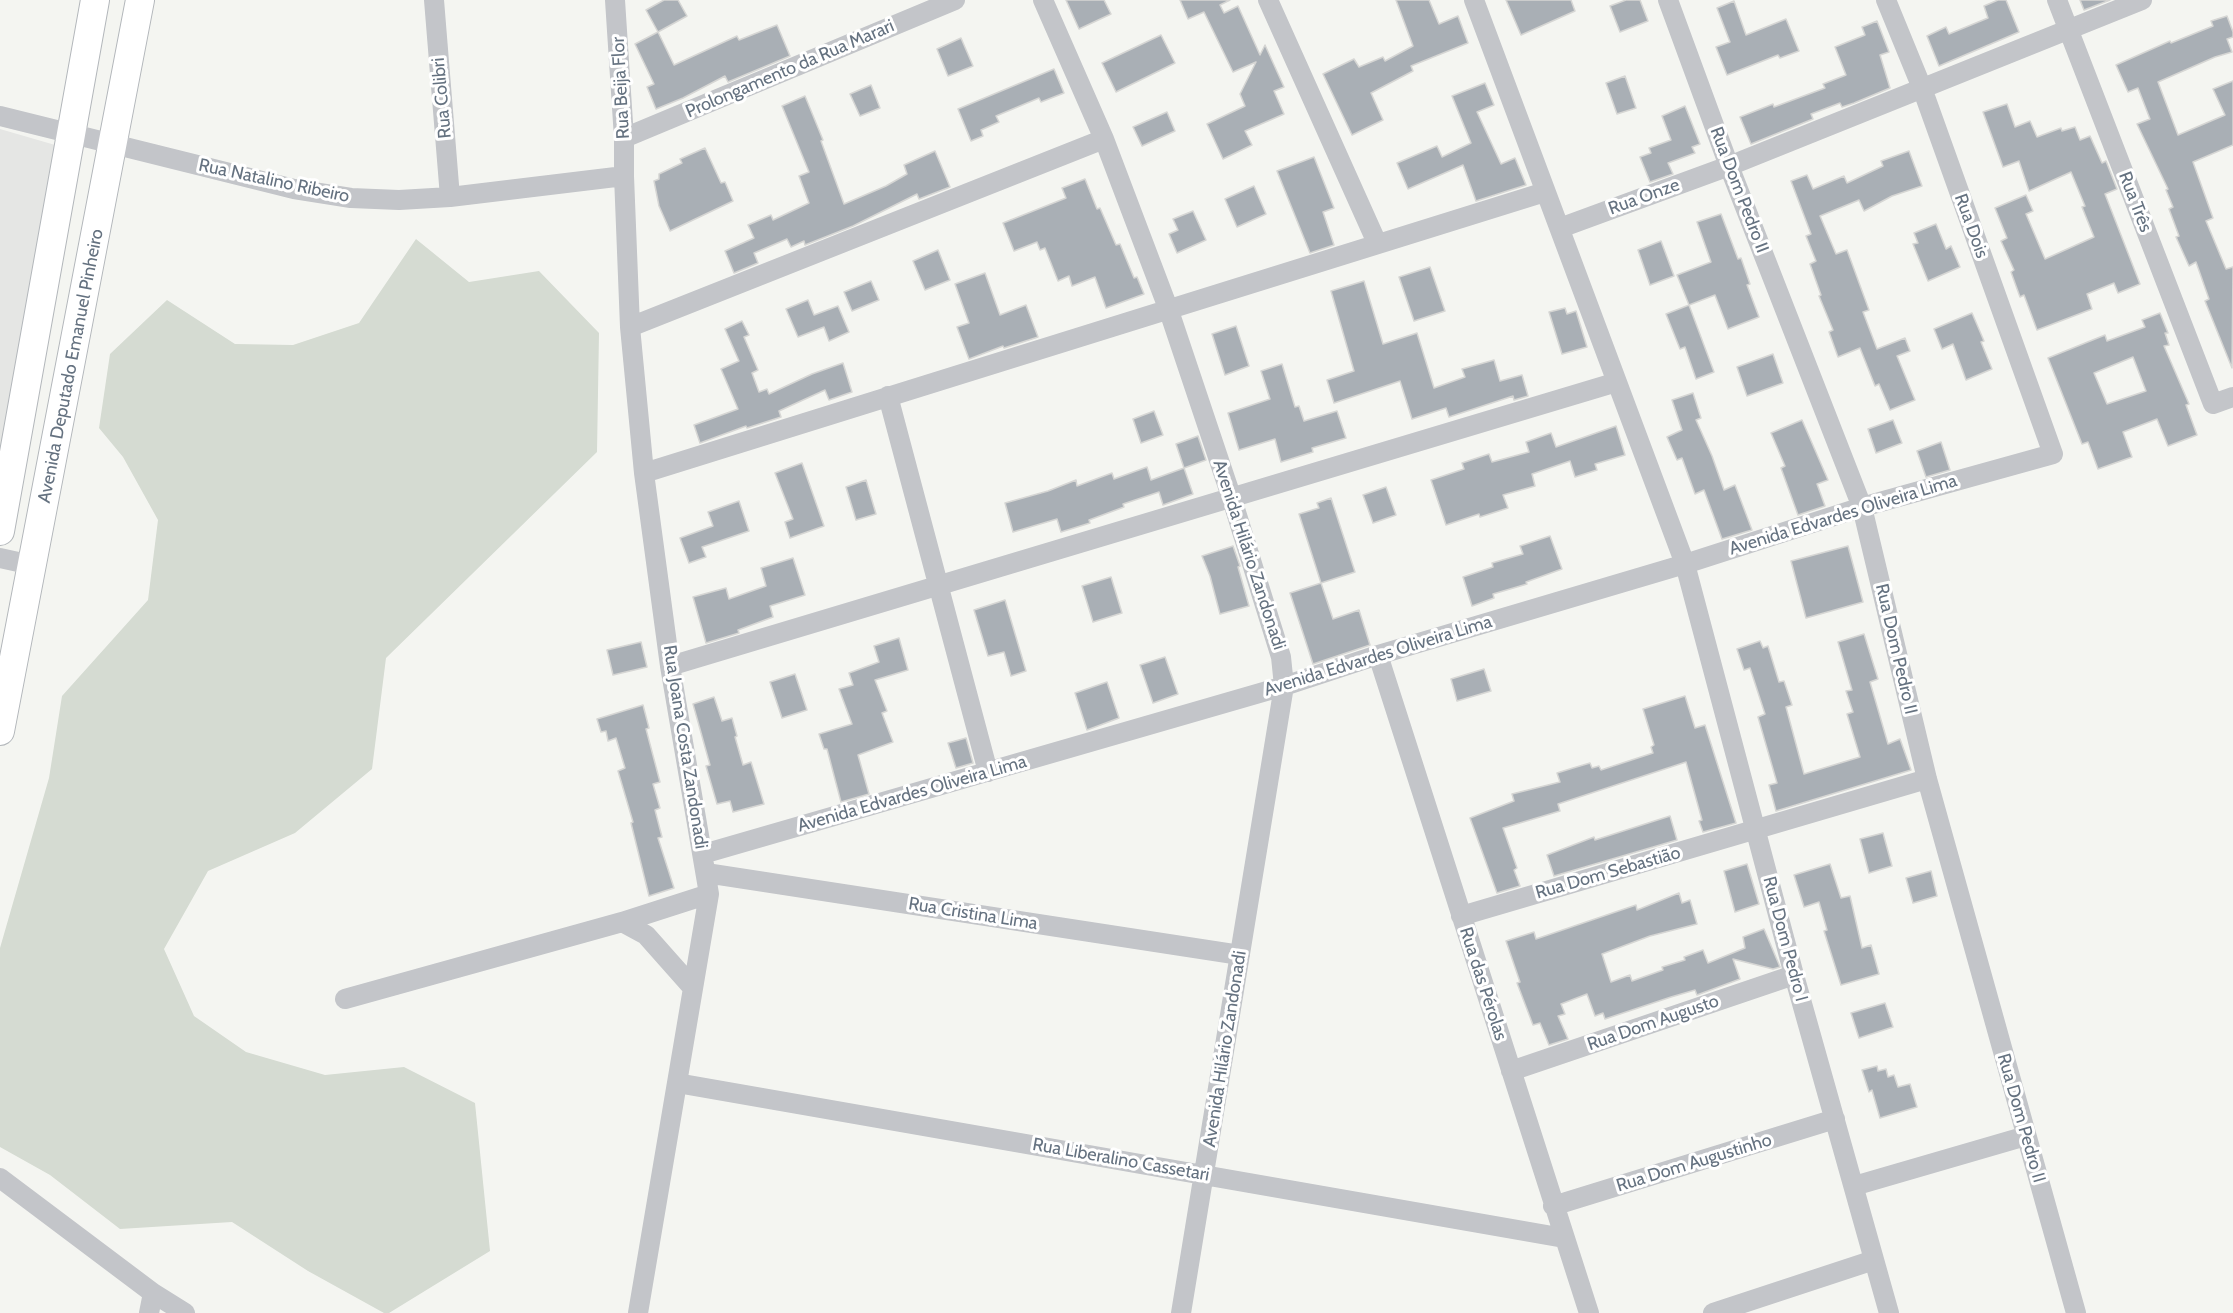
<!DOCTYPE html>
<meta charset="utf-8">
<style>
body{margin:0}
canvas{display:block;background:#f4f5f1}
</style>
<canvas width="2233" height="1313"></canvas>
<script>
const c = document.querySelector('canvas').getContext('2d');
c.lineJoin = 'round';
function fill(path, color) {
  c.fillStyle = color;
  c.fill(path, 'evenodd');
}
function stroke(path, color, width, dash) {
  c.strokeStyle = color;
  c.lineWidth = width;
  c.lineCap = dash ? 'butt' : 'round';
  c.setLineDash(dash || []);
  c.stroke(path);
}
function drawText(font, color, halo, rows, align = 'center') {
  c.font = font + ' Cabin,sans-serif';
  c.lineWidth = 6;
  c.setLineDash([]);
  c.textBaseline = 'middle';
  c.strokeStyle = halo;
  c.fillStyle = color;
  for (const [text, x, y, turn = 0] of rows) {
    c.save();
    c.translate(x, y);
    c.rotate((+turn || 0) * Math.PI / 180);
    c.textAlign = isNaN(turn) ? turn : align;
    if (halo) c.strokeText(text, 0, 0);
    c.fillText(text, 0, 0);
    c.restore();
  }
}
fill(new Path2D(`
 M0 129 62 147 0 466Z`), '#e5e6e4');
fill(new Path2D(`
 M416 239 469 282 539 271 599 333 597 452 386 658 372 769 295 833 208 871 164 949 194 1016 246 1052 325 1075 404 1067 475 1103 490 1251 389 1313H384L308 1271 232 1222 120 1229 50 1175 0 1147V948L49 778 62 696 148 600 158 520 123 457 99 428 110 354 167 300 235 344 293 345 359 323Z`), '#d5dbd2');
const building = new Path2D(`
 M664 0H678L687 16 658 32 646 10Z
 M1066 0H1104L1111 14 1079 29Z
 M1180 0H1230L1220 5 1224 13 1238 6 1260 55 1265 45 1284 87 1274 91 1284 114 1245 131 1252 145 1223 159 1207 124 1245 106 1240 94 1256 62 1233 72 1204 12 1188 19Z
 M1396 0H1429L1439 24 1458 16 1468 43 1411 66 1413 71 1371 93 1383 120 1352 135 1323 74 1354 59 1359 67 1383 57 1385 61 1413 46Z
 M1506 0H1571L1575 11 1521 35Z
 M1626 0H1640L1648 21 1620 32 1610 6Z
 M1998 0H2006L2019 32 1939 66 1927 36 1946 27 1949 34 1988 18 1984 6Z
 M2080 0H2110L2084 10Z
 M1734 1 1746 35 1786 19 1799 51 1780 58 1778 55 1727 75 1716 47 1730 42 1717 8Z
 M2227 16 2233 32V37L2227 39 2232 52 2215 57 2158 82 2178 135 2225 115 2213 89 2233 81V145L2193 162 2213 218 2206 221 2226 269 2233 267 2232 368 2205 301 2209 299 2196 262 2189 266 2176 237 2179 236 2169 209 2173 207 2166 190 2168 189 2137 124 2150 119 2138 88 2128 92 2116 65 2170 41 2171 43 2213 26 2211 21Z
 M1877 21 1889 52 1880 55 1890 88 1854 103 1842 107 1840 103 1811 114 1813 119 1751 144 1740 117 1773 104 1774 107 1825 88 1823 84 1846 75 1835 47 1865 35 1862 27Z
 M777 25 790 56 728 82 725 76 683 98 656 109 647 87 654 84 635 44 658 32 674 65 737 36 739 40Z
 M1161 35 1175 63 1116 92 1102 63Z
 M961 38 973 66 948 76 937 49Z
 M1054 69 1064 93 1041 102 1039 98 996 116 999 122 981 130 983 136 971 141 958 109Z
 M1625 76 1636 108 1617 114 1606 83Z
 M1485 83 1494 105 1477 112 1501 164 1515 158 1526 185 1476 201 1463 165 1408 189 1397 163 1437 146 1442 157 1471 143 1452 96Z
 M871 85 880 108 860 116 850 94Z
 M805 96 823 140 821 141 844 204 886 186 907 174 904 165 935 151 950 187 919 199 917 194 853 226 805 245 804 241 791 247 787 239 754 253 758 263 734 273 725 251 754 238 748 225 771 215 773 220 809 203 799 176 809 172 782 106Z
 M2007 104 2015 127 2030 121 2037 137 2061 128 2062 131 2075 127 2080 140 2090 136 2102 163 2106 161 2117 189 2105 194 2140 284 2118 293 2114 283 2087 294 2092 309 2037 330 2024 295 2020 297 2011 272 2014 270 2001 241 2007 238 1995 208 2026 195 2033 211 2026 214 2045 259 2094 237 2082 207 2085 206 2071 172 2029 191 2019 161 2003 167 1983 112Z
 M1685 106 1700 144 1692 147 1695 153 1668 163 1673 174 1650 182 1640 157 1651 153 1649 148 1671 140 1662 116Z
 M1167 112 1175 131 1142 146 1133 127Z
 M705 148 721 183 725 182 733 201 670 231 659 206 654 181 659 179V174L682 163 680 159Z
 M1909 151 1922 186 1892 196 1864 211 1859 200 1820 216 1836 254 1847 250 1869 310 1863 312 1877 349 1905 338 1910 351 1897 356 1915 400 1890 410 1879 384 1875 386 1860 348 1838 357 1829 332 1833 330 1819 296 1821 295 1810 264 1816 261 1806 236 1811 234 1791 181 1807 175 1813 189 1844 176 1847 183 1883 166 1881 161Z
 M1314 157 1334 208 1323 212 1334 245 1310 253 1277 171Z
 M1085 179 1097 209 1100 208 1116 245 1120 244 1134 278 1137 277 1144 294 1106 308 1095 277 1072 286 1069 276 1058 281 1045 248 1040 250 1037 242 1014 251 1003 223 1066 198 1062 188Z
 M1254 186 1266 214 1237 227 1225 199Z
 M1193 211 1206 240 1177 253 1169 234 1178 230 1173 219Z
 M1721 214 1738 259 1741 258 1750 284 1747 285 1759 317 1728 329 1715 295 1689 305 1677 275 1711 262 1697 222Z
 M1936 224 1946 249 1951 246 1960 267 1928 281 1913 244 1918 243 1914 233Z
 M1661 241 1674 276 1650 285 1638 250Z
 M938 250 950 280 925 290 913 261Z
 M1430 267 1445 311 1414 321 1399 277Z
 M985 273 1000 315 1026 305 1038 337 1004 348 1003 346 969 359 957 327 969 323 955 284Z
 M871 281 879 300 852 311 844 292Z
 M1364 281 1383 344 1417 333 1434 388 1465 377 1462 369 1494 360 1500 381 1522 375 1528 396 1514 400 1513 396 1449 417 1446 408 1412 419 1400 381 1334 403 1327 380 1354 371 1331 291Z
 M808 300 814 315 838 306 849 332 829 341 824 327 798 337 786 309Z
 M1689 305 1714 372 1696 379 1685 347 1680 349 1666 314Z
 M1565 308 1567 314 1576 311 1587 347 1562 354 1549 312Z
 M1972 313 1984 341 1981 342 1992 369 1966 380 1953 344 1942 349 1934 329Z
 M2160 313 2168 333H2165L2169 345 2164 346 2189 404 2186 405 2197 435 2168 446 2157 419 2123 432 2132 457 2098 469 2088 442 2082 444 2048 358 2105 335 2107 341 2145 327 2142 320ZM2133 357 2146 391 2107 404 2094 373Z
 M742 321 749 335 744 337 758 370 752 373 759 392 767 389 769 394 812 374 843 363 852 392 829 400 825 390 779 411 781 417 747 428 746 426 700 443 694 425 738 409 721 369 739 361 725 329Z
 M1236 326 1249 366 1225 375 1212 334Z
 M1773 354 1783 383 1747 396 1737 367Z
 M1282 364 1295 407 1299 406 1304 421 1337 411 1346 438 1312 448 1313 452 1281 462 1275 439 1239 450 1228 413 1270 399 1261 371Z
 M1693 393 1701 418 1696 420 1712 456 1724 490 1735 485 1752 530 1722 539 1704 490 1695 494 1682 458 1677 460 1667 437 1682 430 1672 400Z
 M1154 411 1163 435 1141 443 1133 419Z
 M1802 420 1828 480 1817 484 1825 506 1798 515 1781 468 1785 466 1771 433Z
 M1893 420 1902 443 1876 453 1868 429Z
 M1616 426 1625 455 1595 464 1597 470 1575 477 1570 461 1532 474 1535 486 1503 495 1508 508 1480 517 1479 514 1446 525 1431 480 1464 469 1462 463 1489 454 1492 462 1529 452 1526 442 1551 433 1556 447Z
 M1198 436 1206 460 1184 468 1176 444Z
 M1941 442 1950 470 1926 477 1917 451Z
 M802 463 824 526 790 538 785 522 793 519 775 473Z
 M1147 467 1151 480 1184 468 1193 494 1163 505 1159 492 1123 504 1124 507 1089 520 1090 523 1061 532 1057 519 1013 532 1005 503 1048 491 1076 480 1077 486 1112 473 1114 479Z
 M866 480 876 514 856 520 846 487Z
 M1386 487 1396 515 1373 523 1363 495Z
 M1331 498 1355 572 1321 583 1299 514 1319 508 1317 503Z
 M739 501 749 531 702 547 706 557 689 563 680 538 713 526 708 512Z
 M1550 536 1562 569 1526 582 1527 584 1493 594 1494 598 1472 606 1463 577 1493 567 1492 563 1523 554 1520 546Z
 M1233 546 1240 566 1238 567 1249 606 1220 614 1210 576 1202 556Z
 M1848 546 1863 602 1806 618 1791 561Z
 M793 558 805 595 770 606 773 617 738 630 739 633 706 643 693 597 726 588 729 599 766 586 761 568Z
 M1111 577 1122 613 1093 622 1082 586Z
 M1321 583 1333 619 1359 610 1370 645 1313 664 1290 593Z
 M1005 600 1026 671 1011 676 1004 652 988 656 974 610Z
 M1864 634 1878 679 1870 682 1888 744 1900 739 1911 770 1776 811 1769 785 1777 783 1758 717 1765 714 1750 668 1744 670 1737 649 1760 641 1763 648 1768 646 1779 682 1784 681 1792 705 1786 707 1804 774 1860 757 1847 714 1853 712 1846 691 1852 690 1838 642Z
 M899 638 908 670 875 680 887 711 882 713 893 742 858 755 869 794 841 802 827 749H824L819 734 852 724 839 689 853 685 849 673 879 662 874 646Z
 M641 642 647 667 613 675 607 650Z
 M1165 657 1178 694 1153 703 1140 665Z
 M1484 669 1491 691 1457 701 1451 679Z
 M795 674 807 710 782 718 770 682Z
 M1107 682 1119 718 1087 730 1075 693Z
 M1685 696 1695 728 1705 725 1736 823 1703 832 1699 821 1702 820 1686 762 1558 804 1560 811 1503 828 1517 868 1514 870 1520 886 1497 893 1470 818 1514 801 1512 794 1560 782 1557 773 1573 768 1590 763 1592 768 1599 766 1601 770 1653 753 1651 747 1654 745 1643 709Z
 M714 697 722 721 732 718 737 736 735 737 743 765 751 762 764 804 733 812 730 801 717 804 706 766 710 765 693 704Z
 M643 705 649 728 646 729 660 782 653 784 660 808 655 810 662 837 658 838 674 888 649 896 631 823 633 822 618 771 625 768 616 738 608 741 606 731 601 732 597 719Z
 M966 738 973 763 956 768 948 743Z
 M1670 816 1677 840 1554 876 1547 855 1594 837 1595 840Z
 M1883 833 1892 866 1869 873 1860 839Z
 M1747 864 1759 904 1735 912 1724 871Z
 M1830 864 1841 898 1850 896 1862 948 1871 945 1879 974 1841 985 1824 931 1827 930 1819 902 1804 907 1794 875Z
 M1931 871 1937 896 1913 903 1906 878Z
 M1679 893 1682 903 1690 900 1697 924 1650 936 1602 954 1611 982 1630 975 1632 981 1663 970 1662 967 1685 960 1684 957 1703 950 1708 963 1745 948 1743 937 1764 929 1780 967 1773 969 1733 959 1740 979 1697 995 1695 990 1671 997 1605 1019 1603 1013 1595 1016 1587 994 1561 1004 1565 1014 1558 1016 1568 1039 1549 1045 1540 1023 1533 1025 1517 983 1520 982 1506 941 1534 932 1536 939 1636 905 1637 910Z
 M1885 1003 1893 1027 1859 1038 1851 1013Z
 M1877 1066 1878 1071 1886 1069 1888 1077 1894 1075 1898 1087 1910 1084 1917 1107 1880 1118 1872 1090 1869 1092 1862 1070Z`);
fill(building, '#a9afb5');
stroke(building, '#d6d6d4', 1.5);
const secondary = new Path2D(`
 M0 531 95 0
 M0 731 140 0`);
stroke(secondary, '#b3b7bb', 30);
stroke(new Path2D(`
 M434 0 450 197
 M615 0 624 138V176L630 327 644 473 670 666 709 894 638 1313
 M1043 0 1104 139 1168 308 1231 496 1281 657 1284 686 1181 1313
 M1268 0 1377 243
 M1474 0 1685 564 1794 975 1889 1313
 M1668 0 1729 166 1862 507 1927 779 2076 1313
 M2057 0 2213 404 2233 397
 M0 116 294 189 351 198 399 200 450 197 624 176
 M624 138 955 0
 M1560 228 1729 166 2142 0
 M630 327 1104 139
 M888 396 988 772
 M644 473 1545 192
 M0 558 32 565
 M1378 655 1589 1313
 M670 666 1617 382
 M703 854 1284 686 1378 655 1685 564 1862 507 2053 454 1922 88 1886 0
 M706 873 1240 955
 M1461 916 1927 779
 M622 922 646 935 693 988
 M345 999 622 922 709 894
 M1511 1071 1794 975
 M677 1083 1564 1238
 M0 1178 153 1293 185 1313
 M1854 1186 2026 1136
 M1553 1206 1835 1119
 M149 1313 153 1293
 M1713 1313 1874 1260`), '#c3c5c9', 20);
stroke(secondary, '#fff', 28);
drawText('18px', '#657280', '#fff', [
 ["Prolongamento da Rua Marari",790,69,-23],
 ["Rua Beija Flor",621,88,-93],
 ["Rua Colibri",442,98,-95],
 ["Rua Natalino Ribeiro",274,181,12],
 ["Rua Dom Pedro II",1739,190,69],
 ["Rua Onze",1644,197,-20],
 ["Rua Três",2135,202,69],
 ["Rua Dois",1971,226,70],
 ["Avenida Deputado Emanuel Pinheiro",71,366,-79],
 ["Avenida Edvardes Oliveira Lima",1843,515,-17],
 ["Avenida Hilário Zandonadi",1249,555,72],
 ["Rua Dom Pedro II",1896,649,77],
 ["Avenida Edvardes Oliveira Lima",1378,656,-17],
 ["Rua Joana Costa Zandonadi",685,747,81],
 ["Avenida Edvardes Oliveira Lima",912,794,-16],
 ["Rua Dom Sebastião",1608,873,-16],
 ["Rua Cristina Lima",973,914,9],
 ["Rua Dom Pedro I",1785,939,75],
 ["Rua das Pérolas",1483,984,72],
 ["Rua Dom Augusto",1653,1023,-19],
 ["Avenida Hilário Zandonadi",1225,1049,-81],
 ["Rua Dom Pedro II",2021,1118,74],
 ["Rua Liberalino Cassetari",1121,1160,10],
 ["Rua Dom Augustinho",1694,1163,-17]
]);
</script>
